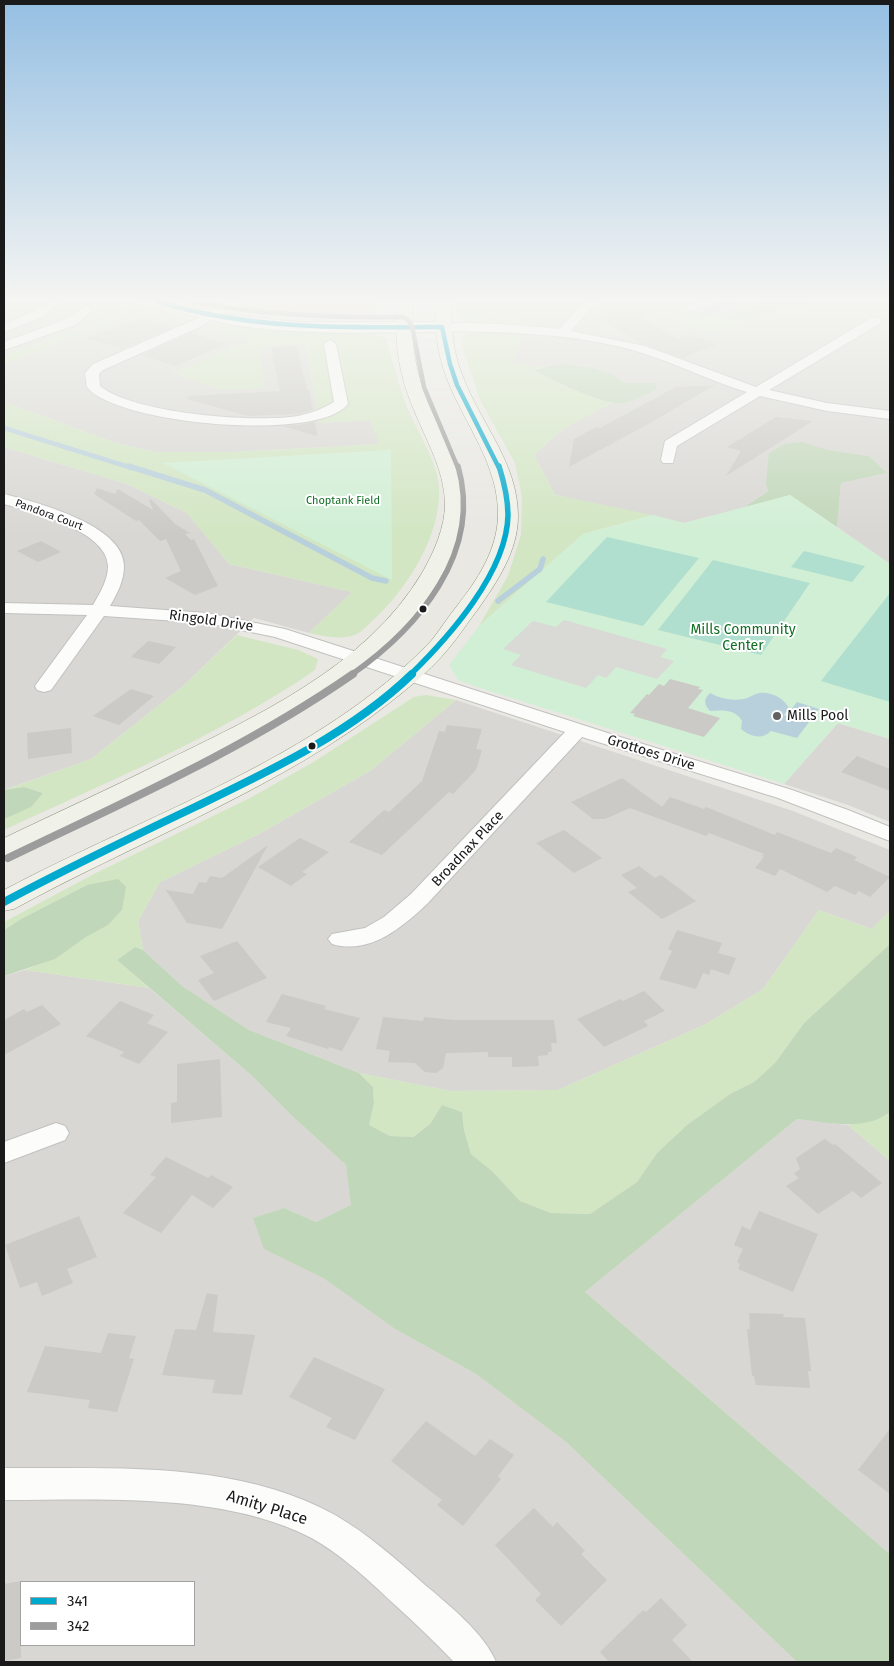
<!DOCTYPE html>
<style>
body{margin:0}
#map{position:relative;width:894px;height:1666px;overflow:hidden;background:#e9e8e3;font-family:"Fira Sans",sans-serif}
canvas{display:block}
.frame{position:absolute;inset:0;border:5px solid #1a1a1a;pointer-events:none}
.legend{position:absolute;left:20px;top:1581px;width:175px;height:65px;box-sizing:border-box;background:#fff;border:1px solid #a3a3a3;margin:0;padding:6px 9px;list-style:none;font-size:15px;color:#1a1a1a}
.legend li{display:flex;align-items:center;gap:10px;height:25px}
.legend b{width:25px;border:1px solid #a3a3a3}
</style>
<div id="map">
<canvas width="894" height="1666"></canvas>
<div class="frame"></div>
<ul class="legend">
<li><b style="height:6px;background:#00a9ce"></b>341</li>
<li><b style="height:6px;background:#9c9c9c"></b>342</li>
</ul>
</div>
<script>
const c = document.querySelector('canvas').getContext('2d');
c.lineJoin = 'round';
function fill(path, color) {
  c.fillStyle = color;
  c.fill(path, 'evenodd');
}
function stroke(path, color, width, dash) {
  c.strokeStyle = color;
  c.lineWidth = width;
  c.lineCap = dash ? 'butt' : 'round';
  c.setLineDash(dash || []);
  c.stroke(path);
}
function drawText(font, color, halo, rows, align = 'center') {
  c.font = font + ' "Fira Sans",sans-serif';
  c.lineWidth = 4;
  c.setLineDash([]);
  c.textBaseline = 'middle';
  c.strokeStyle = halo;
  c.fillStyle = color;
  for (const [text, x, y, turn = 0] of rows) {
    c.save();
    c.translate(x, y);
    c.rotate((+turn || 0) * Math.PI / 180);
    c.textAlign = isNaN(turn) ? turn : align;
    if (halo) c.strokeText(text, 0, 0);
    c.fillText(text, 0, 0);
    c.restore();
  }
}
fill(new Path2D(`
 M4 302H136L145 305 4 356Z
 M501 302H698L679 311 719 335 780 302H890V564L837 527 841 483 887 473 869 456 827 450 743 508 684 523 555 495 534 455 563 429 635 390 554 369 511 363 529 323 488 313Z
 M142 311 250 340 173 373 222 390 259 347 305 343 320 423 370 420 380 444 233 452H154L116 443 4 402V364Z
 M4 447 127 484 187 513 229 564 352 592 309 633 254 618 183 686 91 759 4 790Z
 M456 700 793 811 890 850V911L872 929 819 910 763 989 706 1024 558 1090 451 1091 359 1073 249 1030 182 986 143 950 138 921 160 882 259 834 370 771Z
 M838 723 890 739V822L848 805 784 784Z
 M25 970 149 988 251 1075 291 1115 346 1165 352 1205 316 1222 284 1208 254 1218 265 1249 323 1278 395 1329 476 1374 566 1442 797 1662H4V976ZM21 1582H194V1645H21Z
 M797 1119 848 1125 890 1161V1554L585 1292Z`), '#d8d7d4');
fill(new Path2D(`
 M198 302H380L376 315 370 319 360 320 306 318 253 313Z`), '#ebddd9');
fill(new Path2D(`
 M456 302H501L489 314 530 323 529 325C513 324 474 328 462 319 457 316 456 308 456 302Z
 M713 302H757L728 319 736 321 746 316 757 315 719 335 664 319 679 311H695Z
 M145 305 194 320 219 324 280 331 370 334 386 338C393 361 398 384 407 407 417 432 437 459 439 487 442 535 406 591 371 622 367 626 362 631 357 634 341 641 325 636 309 633L352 592 229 564 187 513 127 484 4 447V402L116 443 154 452H233L379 444 370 420 320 423 305 343 259 347 265 388 222 390 172 373 249 340 143 311 4 364V356Z
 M477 331 525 333 512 363 545 367 536 370C554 383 591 399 613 402L563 429 534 455 555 495 653 515 583 534 479 626 508 576 521 535 522 497 515 463 480 400 462 347V336Z
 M237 635 298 650 318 659 315 670C219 736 109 781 4 830V819L43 793 24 787 5 790 91 759 183 686Z
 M426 695 456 700 370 771 259 834 160 882 138 921 143 950 135 947 117 960 149 988 25 970 55 958 86 937 108 924 122 910 87 885 21 919 4 930V922L96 873 250 798 312 763 414 697Z
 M819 910 871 929 890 911V944L804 1023 775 1063 754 1082 730 1094 687 1125 657 1153 637 1182 590 1214 551 1213 520 1201 492 1171 471 1154 464 1130 462 1112 442 1105 430 1124 412 1137 390 1136 368 1125 374 1103 373 1087 359 1073 451 1091 558 1090 706 1024 763 989Z
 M890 1112V1161L848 1125 885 1116Z`), '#d2e6c3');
fill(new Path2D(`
 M757 302H809C786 315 758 309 736 321L728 319Z
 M560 364 587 367 610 373 623 383H655L657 389C646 394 632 402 621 403 603 405 550 380 535 370Z
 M802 442 828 450 869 456 887 473 841 483 837 527 790 495 743 508 768 491 766 483 769 453 785 444Z
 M24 787 43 793 31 807 4 819V790Z
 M118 879 126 887 122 910 108 925 86 937 55 959 4 976V930L21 919 87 885Z
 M890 944V1112C865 1132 826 1122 797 1119L585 1292 890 1554V1662H797L566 1442 476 1374 395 1329 323 1278 264 1249 253 1218 284 1208 316 1222 351 1205 346 1165 291 1115 251 1075 117 960 135 947 143 950 182 986 249 1030 359 1073 373 1087 374 1103 369 1125 390 1136 413 1137 430 1124 442 1105 462 1112 464 1130 471 1154 492 1171 520 1201 551 1213 590 1214 637 1182 657 1153 687 1125 730 1094 754 1082 775 1063 804 1023Z`), '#c1d7b9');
fill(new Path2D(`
 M391 450 392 580 163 463Z
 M790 495 890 564V739L838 723 784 784 480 688 458 680 449 665 479 626 583 534 653 515 684 523Z`), '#d1efd5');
fill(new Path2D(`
 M607 537 699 558 643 626 546 602Z
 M804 551 865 566 852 582 791 567Z
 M713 560 810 583 761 655 658 630Z
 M890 593V702L821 681Z`), '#b0dfd0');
fill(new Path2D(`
 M564 620 667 649 660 657 674 661 657 679 616 667 606 678 598 675 586 688 511 665 521 655 503 649 533 621 556 627Z`), '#d9d9d6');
fill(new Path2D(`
 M710 693C721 699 732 701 744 699 749 698 754 694 759 693 770 691 784 698 789 708L784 715 786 716 797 702 819 709 797 738 771 731C762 740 751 737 741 729L742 721C736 709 721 710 710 711 704 704 703 700 710 693Z`), '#b8d0db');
stroke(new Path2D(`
 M702 315 729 302
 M4 428 132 468`), '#b8d0db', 4.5);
stroke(new Path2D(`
 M128 466 205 490 372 578 386 581
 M498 601 540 569 543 559`), '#b8d0db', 5.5);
fill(new Path2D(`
 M630 303 656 309 641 317 677 339 690 335 717 344 683 358 640 343 600 318Z
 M142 318 172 328 122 349 86 338Z
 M191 333 227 344 175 366 141 355Z
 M297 346 307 390H309L313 410 298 414 248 416 187 399 188 396 280 391 271 348Z
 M715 385 650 423 569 467 574 439 596 427 600 428 676 387Z
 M776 417 813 421 726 476 741 451 727 447Z
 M315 421 317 436 283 426 299 425Z
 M97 488 115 494 118 489 153 510 149 500 151 499 175 524 190 533 185 534 191 540 194 539 218 586 195 595 165 578 181 571 166 539 160 541 139 520 136 521 94 494Z
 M41 541 61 552 38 562 17 551Z
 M148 641 176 647 159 664 131 657Z
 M670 679 700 687 698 689 703 690 688 708 720 718 704 737 633 716 635 714 630 713 647 694 649 695 659 684 664 686Z
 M131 689 154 696 119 725 93 716Z
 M447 725 482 729 476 749 482 750 476 770 453 794 449 792 382 855 349 842 384 810 389 812 422 781 439 731 445 732Z
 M71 728 72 753 28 759 27 733Z
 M857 756 890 769V791L841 772Z
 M622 778 662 807 670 797 704 809 706 807 775 835 777 832 831 853 836 848 857 857 854 860 890 877 870 897 859 891 855 895 835 886 827 892 780 869 775 876 755 868 764 857 762 856 764 854 709 833 706 836 630 808 605 819H593L571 802Z
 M564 830 602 858 574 873 536 843Z
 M300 838 329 852 302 872 307 874 291 886 258 867Z
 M268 845 222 929 187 923 166 890 193 894 199 882 206 883 210 876 222 878Z
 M639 866 655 878 661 875 696 901 662 919 628 892 637 888 621 875Z
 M677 930 722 943 718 953 736 958 729 975 711 969 709 975 703 973 696 989 659 979 672 951 668 949Z
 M237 941 267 978 214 1001 198 980 214 973 200 956Z
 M644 991 665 1011 644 1021 648 1026 604 1047 577 1019 621 999 623 1001Z
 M282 994 326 1006 324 1009 360 1018 342 1051 329 1047 328 1049 286 1036 291 1028 266 1022Z
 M120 1001 154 1015 147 1023 168 1032 139 1064 120 1056 124 1052 86 1036Z
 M42 1005 61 1024 4 1055V1020L24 1009 27 1012Z
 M383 1017 423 1021 424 1017 455 1020H554L557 1043H551L552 1051 548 1052V1055L538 1056 539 1066 512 1067V1057H488V1052L446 1053 443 1068 436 1073 425 1072 415 1063 388 1062 390 1051 376 1049Z
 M220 1059 222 1117 171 1123V1103L177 1102V1064Z
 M825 1139 833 1145 835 1144 882 1183 861 1198 853 1191 818 1214 786 1186 799 1178 794 1174 800 1169 796 1158Z
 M166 1157 208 1178 211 1175 233 1187 213 1208 192 1195 161 1233 123 1213 156 1177 150 1175Z
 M759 1211 818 1234 793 1292 738 1269 740 1264 737 1262 743 1249 734 1245 742 1226 750 1230Z
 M79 1216 97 1257 67 1269 73 1283 42 1296 37 1282 20 1288 5 1245Z
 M207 1293 218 1295 213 1332 255 1335 242 1395 212 1393 215 1380 162 1375 175 1329 196 1330Z
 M749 1313 784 1314 783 1317 805 1318 811 1371H808L810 1388 756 1385 754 1376H752L747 1329H750Z
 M108 1333 136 1336 129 1358 134 1359 117 1412 88 1408 90 1400 27 1392 45 1346 101 1353Z
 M314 1357 385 1389 355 1440 326 1427 332 1418 289 1397Z
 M426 1421 475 1456 490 1439 514 1455 498 1476 501 1479 463 1526 437 1505 442 1500 391 1461Z
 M890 1429V1494L858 1470Z
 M534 1508 553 1527 557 1522 585 1551 581 1554 607 1580 561 1626 535 1600 541 1594 495 1545Z
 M21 1581V1658L4 1661V1584Z
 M661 1598 687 1625 672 1640 693 1662H609L600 1652 643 1610 646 1612Z`), '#cbcac6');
const minor = new Path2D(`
 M49 302H61L42 317 4 332V324L33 312Z
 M225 302H239L202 326 103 370 99 374 100 386C135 414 254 423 298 416 312 413 322 409 334 402L324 344 330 340 336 344 348 404C318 443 115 424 87 387L85 373 93 364 194 320Z
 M585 302H597L571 331 645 346 756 387 871 318H879L881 321 879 324 769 390 827 403 890 411V419L827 411 760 396 677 446 673 463H663L661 460 665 441 747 392C709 381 674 362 636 351 573 333 507 332 442 331L436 327C444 318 542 327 559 329Z
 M86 306 92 310 75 325 4 350V342L67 319Z
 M4 494C36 502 124 525 124 566 124 581 117 594 110 606L207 613 285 629 617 736 792 790 848 810 890 827V841L778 798 582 737 427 904C401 928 370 955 332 944L328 939 332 934 365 928 384 917 411 894 565 732 275 637 207 623 104 616 51 690 44 692 37 690 35 686 87 615 4 613V603L93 605C100 593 108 580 108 566 107 530 31 512 4 504Z
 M56 1123 65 1126 69 1133 65 1140 4 1163V1142Z
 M4 1468C113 1469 236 1460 335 1515 368 1534 396 1559 425 1585 449 1605 484 1633 496 1662H454C435 1642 415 1623 394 1604 365 1577 334 1547 297 1531 209 1493 99 1500 4 1500Z`);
const tertiary = new Path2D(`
 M152 302H173L229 315 299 322H442L447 324 450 327 447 330 442 332C371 332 298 336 228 324 203 319 178 312 154 305Z`);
const secondary = new Path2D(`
 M398 302H414C409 341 416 377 432 412 446 441 464 470 465 503 465 529 455 553 442 575 388 670 286 721 192 768 133 797 73 825 14 855L4 858V838C56 813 109 789 161 763 255 717 366 667 422 573 434 552 445 528 445 503 444 469 426 440 414 410 399 375 393 340 398 302Z
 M435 302H451C451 327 453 353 463 377 481 424 518 463 518 516 518 551 497 582 478 609 468 622 459 636 449 648 428 674 395 699 368 719 260 796 131 845 14 909L4 911V890C145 815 320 758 431 641 440 630 448 617 457 606 477 580 497 551 498 516 499 465 465 425 447 379 437 354 435 328 435 302Z`);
stroke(minor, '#c1c1bf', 2);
stroke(tertiary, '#c1c1bf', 2);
stroke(secondary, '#8d917d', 1);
fill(minor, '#fcfcfb');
fill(tertiary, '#fcfcfb');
fill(secondary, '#f0f1e8');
stroke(new Path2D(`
 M159 302C252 330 346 328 442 327L450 364 457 385 499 468`), '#00a9ce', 4.5);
stroke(new Path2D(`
 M410 675C449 637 507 572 508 515 508 498 504 482 499 466`), '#00a9ce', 5.5);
stroke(new Path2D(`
 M4 902C67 868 132 837 197 806 272 770 352 732 412 674`), '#00a9ce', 8);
stroke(new Path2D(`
 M192 302C262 315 332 318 403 317L408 320 412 326 424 387 458 468`), '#9c9c9c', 4.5);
stroke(new Path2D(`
 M351 675C418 628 483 553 458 466`), '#9c9c9c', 5.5);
stroke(new Path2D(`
 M8 858C126 801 245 749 353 674`), '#9c9c9c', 8);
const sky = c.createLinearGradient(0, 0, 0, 535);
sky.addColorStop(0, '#95bfe3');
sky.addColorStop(0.56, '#f5f5f2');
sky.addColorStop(1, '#f5f5f200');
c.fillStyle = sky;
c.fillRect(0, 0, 894, 535);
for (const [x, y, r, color] of [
 [423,609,4.5,"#1a1a1a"],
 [777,716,5,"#626260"],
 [312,746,4.5,"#1a1a1a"]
]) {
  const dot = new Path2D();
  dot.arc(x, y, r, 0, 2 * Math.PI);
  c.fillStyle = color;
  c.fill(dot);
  stroke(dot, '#fff', 2);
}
drawText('11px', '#116f24', '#fff', [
 ["Choptank Field",343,501]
]);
drawText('11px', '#1a1a1a', '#fff', [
 ["Pandora Court",49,515,20]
]);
drawText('14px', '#1a1a1a', '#fff', [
 ["Ringold Drive",211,621,8],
 ["Grottoes Drive",651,753,17],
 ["Broadnax Place",468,849,-47]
]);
drawText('14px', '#116f24', '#fff', [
 ["Mills Community",743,630],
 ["Center",743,646]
]);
drawText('14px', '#1a1a1a', '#fff', [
 ["Mills Pool",787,716]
], 'left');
drawText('16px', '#1a1a1a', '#fff', [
 ["Amity Place",267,1508,17]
]);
</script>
